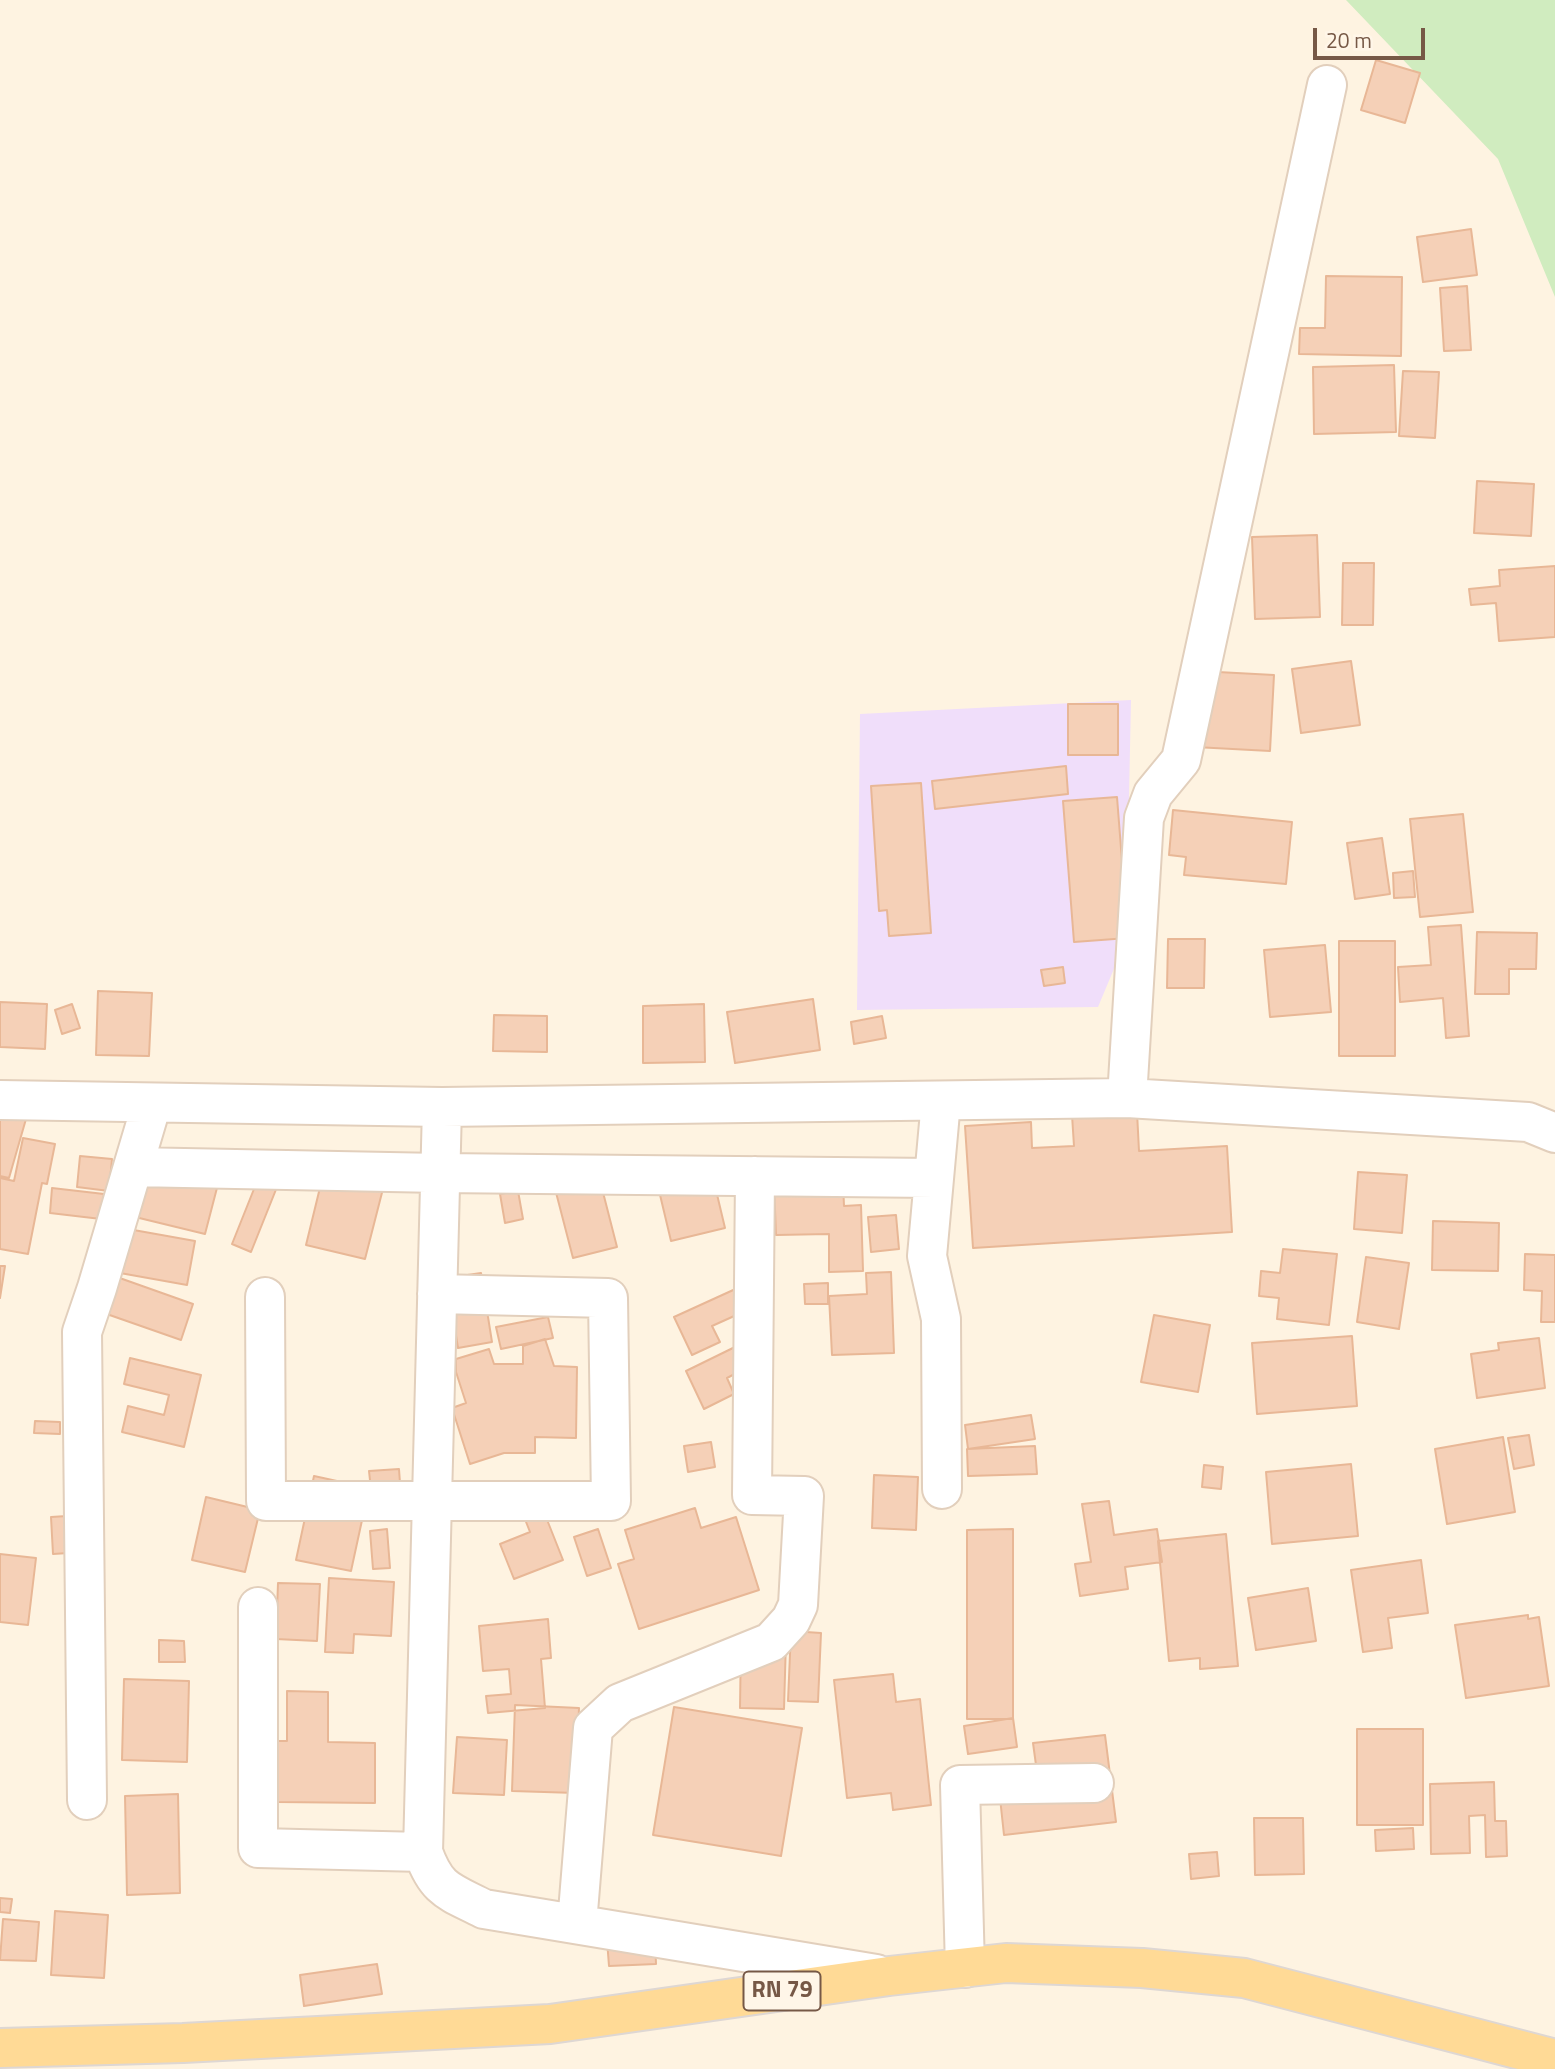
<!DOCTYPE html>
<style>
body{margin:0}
#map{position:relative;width:1555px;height:2069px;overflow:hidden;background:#fef3e1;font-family:"Titillium Web",sans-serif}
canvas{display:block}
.scale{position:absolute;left:1313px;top:28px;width:112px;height:32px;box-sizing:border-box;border:4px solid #765846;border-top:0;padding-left:9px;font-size:21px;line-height:24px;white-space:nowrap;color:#765846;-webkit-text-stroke:5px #fff6e8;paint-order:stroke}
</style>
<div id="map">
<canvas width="1555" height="2069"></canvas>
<div class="scale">20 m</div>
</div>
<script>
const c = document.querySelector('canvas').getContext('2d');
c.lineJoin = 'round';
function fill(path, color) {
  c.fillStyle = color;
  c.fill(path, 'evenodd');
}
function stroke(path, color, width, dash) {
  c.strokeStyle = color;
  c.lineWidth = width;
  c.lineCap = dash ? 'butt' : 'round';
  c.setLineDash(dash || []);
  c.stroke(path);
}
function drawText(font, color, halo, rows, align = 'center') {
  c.font = font + ' "Titillium Web",sans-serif';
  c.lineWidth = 5;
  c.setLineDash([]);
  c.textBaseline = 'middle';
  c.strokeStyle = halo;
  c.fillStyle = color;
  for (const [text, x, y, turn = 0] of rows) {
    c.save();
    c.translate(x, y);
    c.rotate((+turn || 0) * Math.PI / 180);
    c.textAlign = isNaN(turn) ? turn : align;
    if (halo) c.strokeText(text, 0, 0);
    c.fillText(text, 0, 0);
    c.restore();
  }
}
fill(new Path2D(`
 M1131 700 1126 940 1098 1007 857 1010 860 714Z`), '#f0defa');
fill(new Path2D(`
 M1346 0H1555V297L1498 159Z`), '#d0ecbf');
const building = new Path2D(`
 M1376 60 1420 73 1405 123 1361 110Z
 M1471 229 1477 275 1423 282 1417 237Z
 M1326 276 1402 277 1401 356 1299 354 1300 328H1325Z
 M1467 286 1471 350 1444 351 1440 288Z
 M1394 365 1396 432 1314 434 1313 367Z
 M1403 371 1439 372 1435 438 1399 436Z
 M1477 481 1534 484 1531 536 1474 533Z
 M1317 535 1320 617 1255 619 1252 537Z
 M1343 563H1374L1373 625H1342Z
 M1555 566V637L1499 641 1496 603 1471 605 1469 589 1500 586 1499 570Z
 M1351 661 1360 725 1301 733 1292 669Z
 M1199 671 1274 675 1270 751 1195 747Z
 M1068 704H1118V755H1068Z
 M1066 766 1068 794 935 809 932 781Z
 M921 783 931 933 889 936 887 910 879 911 871 786Z
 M1117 797 1128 938 1074 942 1063 801Z
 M1173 810 1292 822 1286 884 1184 875 1186 857 1169 855Z
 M1463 814 1473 912 1420 917 1410 819Z
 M1382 838 1390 894 1355 899 1347 843Z
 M1413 871 1415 897 1394 898 1393 873Z
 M1461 925 1469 1036 1446 1038 1443 998 1400 1002 1398 967 1431 965 1428 927Z
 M1477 932 1537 933 1536 969H1509V994H1475Z
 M1168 939H1205L1204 988H1167Z
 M1339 941H1395V1056H1339Z
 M1325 945 1331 1012 1270 1017 1264 950Z
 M1063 967 1065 983 1044 986 1041 970Z
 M98 991 152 993 149 1056 96 1055Z
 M813 999 820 1050 735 1063 727 1012Z
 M0 1002 47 1004 45 1049 0 1047Z
 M72 1004 80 1028 62 1034 55 1010Z
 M704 1004 705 1062 643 1063V1006Z
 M494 1015 547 1016V1052L493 1051Z
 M882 1016 886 1038 854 1044 851 1022Z
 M0 1095 26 1119 9 1178 0 1176Z
 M1137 1112 1139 1151 1227 1146 1232 1232 973 1248 965 1126 1031 1122 1032 1148 1074 1146 1072 1115Z
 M23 1138 55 1144 47 1184 42 1183 28 1254 0 1249V1178L14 1181Z
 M80 1156 112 1159 109 1191 77 1187Z
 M145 1161H224L205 1234 131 1216Z
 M326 1163 386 1177 365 1259 306 1245Z
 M596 1165 617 1247 573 1258 552 1177Z
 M710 1165 725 1228 671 1241 656 1178Z
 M1358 1172 1407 1175 1402 1233 1354 1229Z
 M258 1179 277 1187 251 1252 232 1244Z
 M843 1182 844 1206 861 1205 863 1271 829 1272V1234L776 1235 774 1184Z
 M52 1188 104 1194 101 1219 50 1213Z
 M518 1191 523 1219 505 1223 500 1194Z
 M896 1215 899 1249 871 1252 868 1217Z
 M1433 1221 1499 1223 1498 1271 1432 1270Z
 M128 1229 195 1241 187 1285 120 1273Z
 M1283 1249 1337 1254 1329 1325 1277 1319 1279 1298 1259 1296 1261 1271 1280 1273Z
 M1525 1254 1555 1255V1322H1541L1542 1291 1524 1290Z
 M1366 1257 1409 1263 1399 1329 1357 1322Z
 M0 1266H5L0 1298Z
 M891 1272 894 1353 832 1355 829 1296 867 1294 866 1273Z
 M481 1273 492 1342 458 1348 447 1278Z
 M114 1276 193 1304 181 1340 101 1312Z
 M828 1283V1304H805L804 1284Z
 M742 1286 752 1308 712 1326 720 1342 692 1355 674 1317Z
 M1154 1315 1210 1325 1198 1392 1141 1382Z
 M548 1317 553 1338 501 1349 496 1327Z
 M1352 1336 1357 1406 1257 1414 1252 1343Z
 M1539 1338 1545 1388 1477 1398 1471 1354 1499 1350 1498 1343Z
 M545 1339 554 1366 577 1367 576 1438 535 1437V1453H504L470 1464 452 1408 466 1403 456 1372V1359L489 1349 494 1364H523V1346Z
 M737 1346 748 1367 727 1378 734 1394 704 1409 686 1371Z
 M130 1358 201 1375 184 1447 122 1432 128 1406 164 1415 169 1395 124 1384Z
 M1031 1415 1035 1439 968 1449 965 1425Z
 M35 1421 60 1422V1434L34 1433Z
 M1529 1435 1534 1465 1514 1469 1508 1438Z
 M1503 1437 1515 1512 1447 1524 1435 1449Z
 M711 1442 715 1467 688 1472 684 1446Z
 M1035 1446 1037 1474 968 1476 967 1449Z
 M1351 1464 1358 1536 1272 1544 1266 1472Z
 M1204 1465 1223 1467 1221 1489 1202 1487Z
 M399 1469 401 1497 372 1499 369 1471Z
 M874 1475 918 1477 916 1530 872 1528Z
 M314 1476 369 1488 351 1571 296 1560Z
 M206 1497 260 1510 245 1572 192 1560Z
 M538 1497 563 1560 514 1579 500 1544 530 1532 519 1504Z
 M1109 1501 1114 1535 1157 1529 1162 1562 1125 1567 1128 1589 1080 1596 1075 1564 1091 1562 1082 1504Z
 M695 1508 701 1528 736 1517 759 1590 639 1629 618 1564 634 1559 625 1530Z
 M83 1515 84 1552 53 1554 51 1517Z
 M387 1529 390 1568 373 1569 370 1531Z
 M598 1529 611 1568 587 1576 574 1537Z
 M1013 1529V1719H967V1530Z
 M1226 1534 1238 1666 1200 1669V1658L1169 1661 1158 1541Z
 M0 1554 36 1558 28 1625 0 1622Z
 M1421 1560 1428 1613 1388 1618 1392 1648 1363 1652 1351 1570Z
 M329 1578 394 1582 391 1636 354 1634 353 1653 325 1652Z
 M278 1583 320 1584 317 1641 276 1639Z
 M1308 1588 1316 1641 1256 1650 1248 1598Z
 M1528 1615V1619L1539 1617 1549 1686 1466 1698 1455 1625Z
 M548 1619 551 1658 541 1659 545 1708 488 1713 486 1696 511 1694 509 1669 483 1671 479 1626Z
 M791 1631 821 1633 818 1702 788 1701Z
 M741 1639 786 1640 784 1709 740 1708Z
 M159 1640 184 1641 185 1662H159Z
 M893 1674 896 1702 920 1699 931 1805 893 1810 891 1793 847 1798 834 1680Z
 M124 1679 189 1681 187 1762 122 1760Z
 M287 1691 328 1692V1742L375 1743V1803L277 1802 278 1741H287Z
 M515 1705 579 1708 576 1793 512 1791Z
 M674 1707 802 1728 781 1856 653 1835Z
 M1013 1718 1017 1747 968 1754 964 1726Z
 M1357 1729H1423V1825H1357Z
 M1105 1735 1116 1822 1004 1835 997 1770 1036 1765 1033 1743Z
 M457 1737 507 1740 504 1795 453 1793Z
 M1494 1782 1495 1821H1506L1507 1856 1486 1857 1485 1815 1469 1816 1470 1853 1431 1854 1430 1784Z
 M178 1794 180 1893 127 1895 125 1796Z
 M1254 1818H1303L1304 1874 1255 1875Z
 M1413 1828 1414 1849 1376 1851 1375 1830Z
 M1217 1852 1219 1876 1191 1879 1189 1854Z
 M0 1898 12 1899 10 1913 0 1912Z
 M55 1911 108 1915 104 1978 51 1975Z
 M3 1919 39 1922 36 1961 0 1960Z
 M655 1937 656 1964 609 1966 607 1940Z
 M377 1964 382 1994 304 2006 300 1975Z`);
fill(building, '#f5d0b7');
stroke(building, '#e8b796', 2);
const minor = new Path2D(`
 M1127 1098 1144 818 1153 794 1181 760 1327 85
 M0 1100 442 1107 1127 1098 1528 1122 1555 1133
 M941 1101 927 1256 941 1319 942 1489
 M442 1107 423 1852C437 1891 449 1891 484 1909L876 1974
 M133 1167 440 1173 934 1178
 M265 1297 266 1501H611L608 1298 437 1294
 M258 1607V1848L423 1852
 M87 1800 82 1332 97 1288 152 1103
 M577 1924 593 1728 620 1703 771 1642 791 1620 798 1605 804 1496 752 1495 755 1176
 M965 1968 960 1785 1094 1783`);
const primary = new Path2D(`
 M0 2048 183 2043 550 2024 889 1976 1006 1963 1142 1968 1244 1978 1555 2059`);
stroke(minor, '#e2cfbc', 42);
stroke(primary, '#ded7d3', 42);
stroke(minor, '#fff', 38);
stroke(primary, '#ffda96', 38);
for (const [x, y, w] of [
 [782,1991,77]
]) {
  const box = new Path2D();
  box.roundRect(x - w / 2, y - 19.5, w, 39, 5);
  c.fillStyle = '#fff6e8';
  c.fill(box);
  stroke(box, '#765846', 2);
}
drawText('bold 23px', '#765846', null, [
 ["RN 79",782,1991]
]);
</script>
